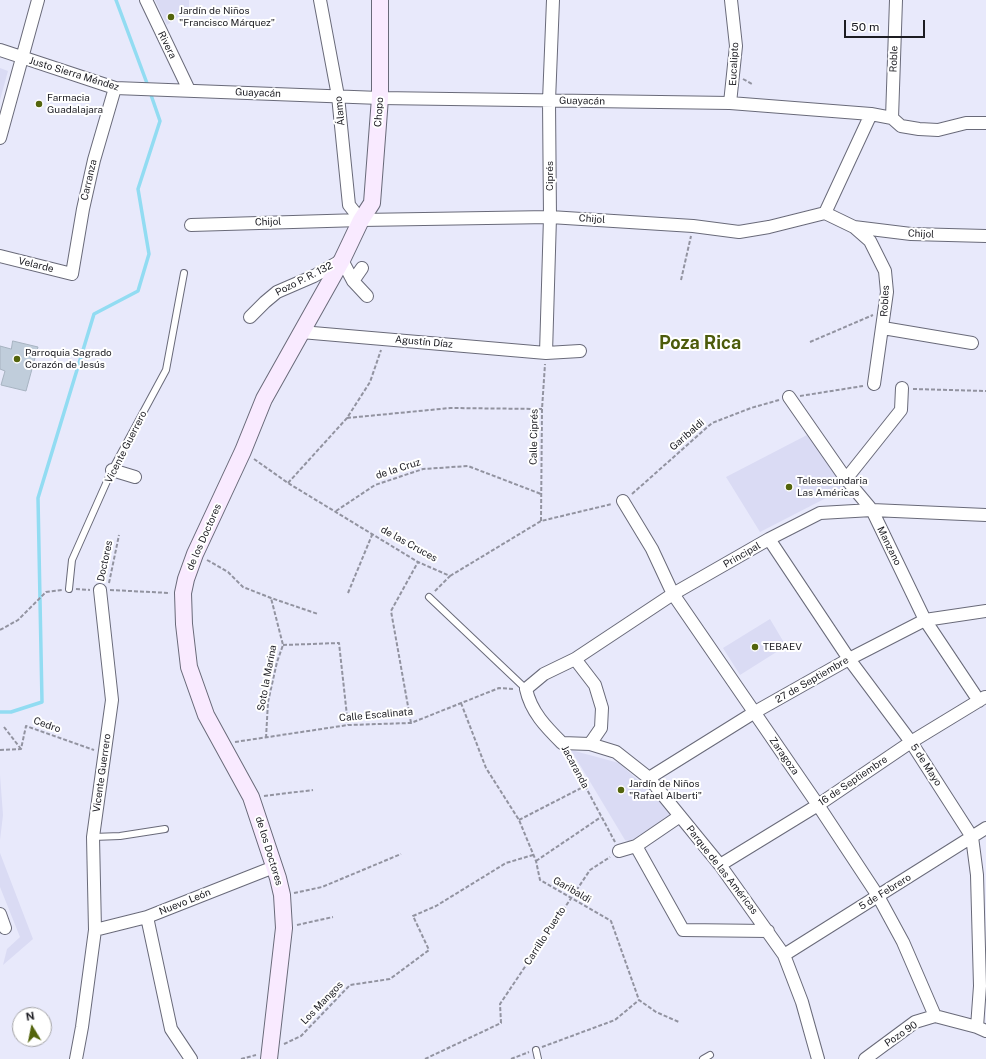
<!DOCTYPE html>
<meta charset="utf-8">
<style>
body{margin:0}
#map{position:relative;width:986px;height:1059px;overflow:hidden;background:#e8e9fb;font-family:"Public Sans",sans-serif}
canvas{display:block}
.north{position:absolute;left:12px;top:1007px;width:40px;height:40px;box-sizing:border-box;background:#fff;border:1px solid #a4a4a7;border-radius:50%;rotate:350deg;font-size:11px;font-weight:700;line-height:16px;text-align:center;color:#1c1c22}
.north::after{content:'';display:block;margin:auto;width:14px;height:18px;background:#53640c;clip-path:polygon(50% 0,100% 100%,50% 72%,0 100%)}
.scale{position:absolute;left:844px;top:20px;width:81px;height:18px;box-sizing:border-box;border:2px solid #1c1c22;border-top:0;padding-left:5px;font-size:12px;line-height:14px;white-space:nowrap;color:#1c1c22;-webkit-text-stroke:3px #fff;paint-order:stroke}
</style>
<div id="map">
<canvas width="986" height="1059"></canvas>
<div class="north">N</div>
<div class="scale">50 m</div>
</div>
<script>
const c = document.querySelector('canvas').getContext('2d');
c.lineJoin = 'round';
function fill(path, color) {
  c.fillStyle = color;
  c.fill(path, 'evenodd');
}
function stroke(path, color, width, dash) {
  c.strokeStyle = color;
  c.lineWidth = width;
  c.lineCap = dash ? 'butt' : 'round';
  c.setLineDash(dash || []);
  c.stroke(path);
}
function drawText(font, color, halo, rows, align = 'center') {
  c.font = font + ' "Public Sans",sans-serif';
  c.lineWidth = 4;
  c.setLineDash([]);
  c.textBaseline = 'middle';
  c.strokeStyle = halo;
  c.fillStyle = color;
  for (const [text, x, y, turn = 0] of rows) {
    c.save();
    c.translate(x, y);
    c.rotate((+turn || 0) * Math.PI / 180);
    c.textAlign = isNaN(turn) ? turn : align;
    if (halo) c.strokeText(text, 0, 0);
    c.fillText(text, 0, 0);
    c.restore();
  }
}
fill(new Path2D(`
 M155 0H189V9L167 25Z
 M0 68 8 71 0 100Z
 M807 435 854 496 828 497 760 532 726 477Z
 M770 619 786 646 740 675 723 648Z
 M571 750 619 763 677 816 632 842 625 840Z
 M0 775 3 815 0 840Z
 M0 853 33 939 3 965 7 949 20 937 0 887Z`), '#dadbf4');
stroke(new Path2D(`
 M116 0 148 86
 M0 712H11L42 702 38 498 94 314 138 291 149 254 138 189 160 121 150 92`), '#92dcf2', 3.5);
const building = new Path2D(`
 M13 341 38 347 26 391 1 385 5 371 0 369V346L11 349Z`);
fill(building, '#c0cddb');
stroke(building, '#a7b3c1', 1);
const lane = new Path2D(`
 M69 589 72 560 112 470 166 370 184 273
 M429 597 526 689
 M93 837 120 836 165 829
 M536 1050 538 1059
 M703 1059 710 1055`);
const street = new Path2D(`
 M146 0 189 90
 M320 0 338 96 349 205 361 220
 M0 50 115 88 380 98 730 103 871 114 892 118 901 126 919 129 938 130 966 123H986
 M730 103 736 46 731 0
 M892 118 896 0
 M0 138 38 0
 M825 213 871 114
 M191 225 361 220 550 217 693 226 739 232 769 227 825 213 854 227 911 234 986 236
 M854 227 870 241 885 271 887 292 874 384
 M0 256 72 274 83 209 94 160 115 88
 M353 281 362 268
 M250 317 265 302 277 292 314 276 342 260 353 281 367 296
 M883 328 972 343
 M301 332 546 353 580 351
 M546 353 550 217 549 101 553 0
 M789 397 846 479 872 510 925 620 979 701
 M112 470 135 477
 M846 479 901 410 902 388
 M623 501 652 549 673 594 818 805 878 896 903 942 935 1016
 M769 539 849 659 911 742 972 837 977 875 980 986 977 1027
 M575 659 595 685 602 708 601 728 590 744
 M649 778 755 712 849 659 925 620 986 611
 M636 846 683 930 768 931
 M619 851 636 846 680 816
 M720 865 818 805 911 742 985 697
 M0 914 5 928
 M147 917 171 1029 191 1059
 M95 930 147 917 274 867
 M784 955 986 828
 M76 1059 82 1027 95 930 93 837 112 700 100 590
 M818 1059 802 1002 784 955 720 865 649 778 616 752 590 744 562 743C546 727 531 712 526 689L544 674 575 659 673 594 769 539 820 513 872 510 986 515
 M865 1059 915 1022 935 1016 977 1027 986 1031`);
const secondary = new Path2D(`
 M269 1059 284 928 282 895 278 878 251 797 206 715 189 667 184 624 183 593 186 579 195 554 243 451 264 399 342 260 361 220 372 203 380 98V0`);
stroke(lane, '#696a79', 8);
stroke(street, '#696a79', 14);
stroke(secondary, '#696a79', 18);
stroke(new Path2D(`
 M743 79 752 84
 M681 280 691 236
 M810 342 873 315
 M913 389 986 391
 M800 396 863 386
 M347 418 450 408 542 409
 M254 459 288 483 418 562 450 576 434 592
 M288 483 347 418 370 382 381 350
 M632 494 712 423 751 408 779 400
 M336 511 375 485 423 469 468 466 541 494
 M541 521 542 409 545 364
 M207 560 228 572 243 587 271 598 318 614
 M450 576 541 521 612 504
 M109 583 119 535
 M76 589 90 590
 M110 590 170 593
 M348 593 372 535
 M0 630 18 620 46 592 62 590
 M283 645 339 643 348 725
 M461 703 486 768 519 820 536 861 540 880 611 921 639 1000 656 1012 679 1022
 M411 723 391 611 418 562
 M4 727 21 749
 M266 738 268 702 277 662 283 645 271 598
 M235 742 348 725 411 723 499 688 513 689
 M0 750 21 749 26 726 94 750
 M568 754 615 842
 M264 796 313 790
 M519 820 585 786
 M536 861 601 817
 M294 893 322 887 401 854
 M297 925 333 917
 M284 1044 301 1036 350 985 390 979 429 950 413 916 436 906 506 863 533 855
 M542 1047 615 1020 639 1000
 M241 1059 256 1055
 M425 1059 501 1023 500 1004 590 870 610 857
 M511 1059 529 1052`), '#9293a0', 2, [4, 2]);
stroke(lane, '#fff', 6);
stroke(street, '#fff', 12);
stroke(secondary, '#f9eaff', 16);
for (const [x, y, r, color] of [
 [171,17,4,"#53640c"],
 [39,104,4,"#53640c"],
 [17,359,4,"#53640c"],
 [789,487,4,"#53640c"],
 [755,647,4,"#53640c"],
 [621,790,4,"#53640c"]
]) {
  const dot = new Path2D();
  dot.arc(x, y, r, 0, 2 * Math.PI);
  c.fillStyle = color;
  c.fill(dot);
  stroke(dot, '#fff', 1.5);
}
drawText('10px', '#1c1c22', '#fff', [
 ["Jardín de Niños",179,11],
 ["\"Francisco Márquez\"",179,23],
 ["Farmacia",47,98],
 ["Guadalajara",47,110],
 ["Parroquia Sagrado",25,353],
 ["Corazón de Jesús",25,365],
 ["Telesecundaria",797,481],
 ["Las Américas",797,493],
 ["TEBAEV",763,647],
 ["Jardín de Niños",629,784],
 ["\"Rafael Alberti\"",629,796]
], 'left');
drawText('10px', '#1c1c22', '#fff', [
 ["Rivera",167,45,64],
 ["Roble",894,59,-88],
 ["Eucalipto",734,64,-87],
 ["Justo Sierra Méndez",74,74,17],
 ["Guayacán",258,93,2],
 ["Guayacán",582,101,1],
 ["Álamo",340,111,-96],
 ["Chopo",379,112,-86],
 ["Ciprés",550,176,-90],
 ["Carranza",89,180,-77],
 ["Chijol",592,219,4],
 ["Chijol",268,222,-2],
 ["Chijol",921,234,2],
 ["Velarde",36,265,14],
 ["Pozo P. R. 132",304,279,-27],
 ["Robles",885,301,-87],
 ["Agustín Díaz",424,342,5],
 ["Garibaldi",687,435,-41],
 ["Calle Ciprés",534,437,-89],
 ["Vicente Guerrero",126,447,-63],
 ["de la Cruz",398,469,-18],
 ["de los Doctores",204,537,-66],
 ["de las Cruces",409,544,29],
 ["Manzano",889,546,64],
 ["Principal",742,555,-30],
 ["Doctores",105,561,-78],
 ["Soto la Marina",267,678,-79],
 ["27 de Septiembre",812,680,-30],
 ["Calle Escalinata",376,715,-5],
 ["Cedro",47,725,19],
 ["Zaragoza",784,756,55],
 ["5 de Mayo",926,765,57],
 ["Jacaranda",575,767,62],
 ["Vicente Guerrero",102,773,-82],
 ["16 de Septiembre",853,781,-34],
 ["de los Doctores",269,851,73],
 ["Parque de las Américas",722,870,52],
 ["Garibaldi",572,890,30],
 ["5 de Febrero",885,892,-32],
 ["Nuevo León",185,902,-22],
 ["Carrillo Puerto",545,936,-57],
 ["Los Mangos",322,1003,-46],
 ["Pozo 90",901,1034,-34]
]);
drawText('bold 18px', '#4c5b0c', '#fff', [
 ["Poza Rica",700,343]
]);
</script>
